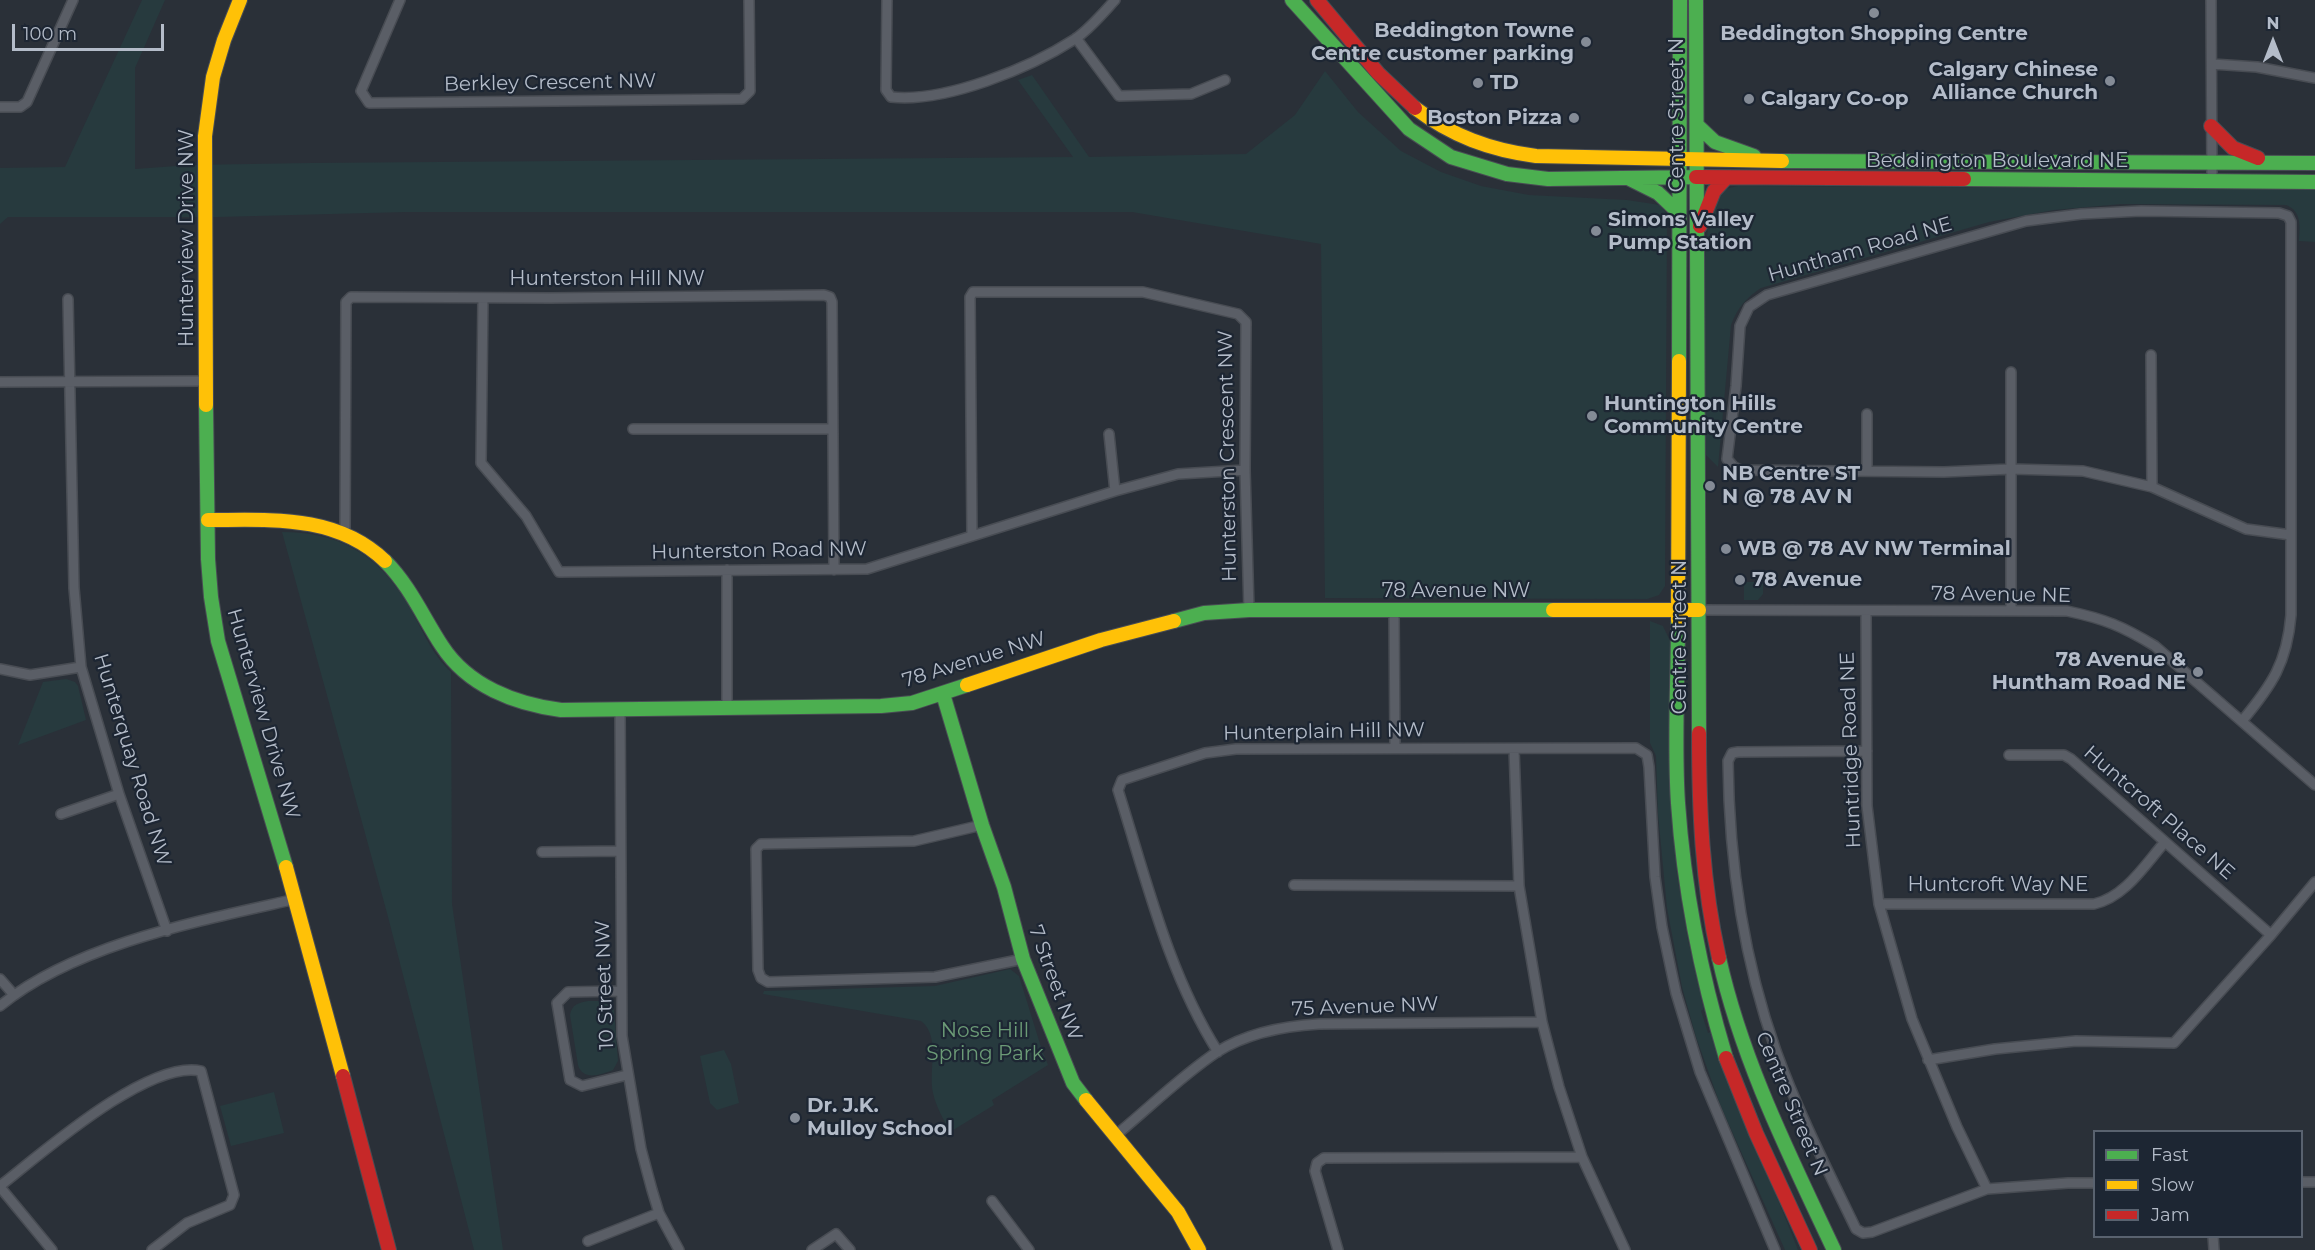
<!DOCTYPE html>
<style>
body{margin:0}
#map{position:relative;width:2315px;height:1250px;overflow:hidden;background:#2a3038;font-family:Montserrat,sans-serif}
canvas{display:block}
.legend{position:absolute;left:2093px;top:1130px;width:210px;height:108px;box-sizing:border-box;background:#1d2633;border:2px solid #59626f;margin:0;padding:8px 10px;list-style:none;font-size:18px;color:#b4bcc9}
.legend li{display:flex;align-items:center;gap:12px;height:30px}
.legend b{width:30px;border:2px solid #59626f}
.north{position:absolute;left:2243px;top:12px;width:60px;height:60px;-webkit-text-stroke:4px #1d2633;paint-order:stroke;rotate:0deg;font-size:16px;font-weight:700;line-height:24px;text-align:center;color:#b4bcc9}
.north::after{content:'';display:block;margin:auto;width:21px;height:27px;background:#b4bcc9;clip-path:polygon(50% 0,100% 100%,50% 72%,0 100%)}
.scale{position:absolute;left:12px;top:24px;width:152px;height:27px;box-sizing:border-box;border:3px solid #b4bcc9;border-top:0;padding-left:8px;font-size:18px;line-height:21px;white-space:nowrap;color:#b4bcc9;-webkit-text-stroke:4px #1d2633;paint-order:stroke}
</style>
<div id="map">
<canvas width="2315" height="1250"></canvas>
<ul class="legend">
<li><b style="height:8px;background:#4caf50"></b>Fast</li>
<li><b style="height:8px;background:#ffc107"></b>Slow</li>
<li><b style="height:8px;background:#c62828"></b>Jam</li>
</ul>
<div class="north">N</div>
<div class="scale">100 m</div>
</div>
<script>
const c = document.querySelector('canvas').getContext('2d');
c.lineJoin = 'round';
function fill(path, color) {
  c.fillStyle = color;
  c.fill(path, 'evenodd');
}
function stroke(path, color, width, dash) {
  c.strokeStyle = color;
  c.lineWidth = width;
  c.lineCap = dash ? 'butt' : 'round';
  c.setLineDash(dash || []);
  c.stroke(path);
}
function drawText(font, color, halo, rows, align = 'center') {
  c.font = font + ' Montserrat,sans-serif';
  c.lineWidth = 4.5;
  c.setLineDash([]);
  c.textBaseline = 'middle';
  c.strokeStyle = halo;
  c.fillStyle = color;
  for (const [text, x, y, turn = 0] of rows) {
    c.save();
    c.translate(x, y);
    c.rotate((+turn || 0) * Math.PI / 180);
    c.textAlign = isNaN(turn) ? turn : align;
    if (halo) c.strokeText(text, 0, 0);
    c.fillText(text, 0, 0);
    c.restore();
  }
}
fill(new Path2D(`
 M142 0H165L135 68V169L190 165 310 163 1073 157 1018 80 1032 75 1089 157 1246 154 1295 115 1325 71 1358 112 1401 151 1441 172 1481 186 1529 195 1627 200 1660 205 1667 214 1665 586 1659 595 1647 599 1325 598 1321 244 1132 212H406L218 217H8L0 224V168L65 167Z
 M1738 186 2315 189V242L2299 241C2300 227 2302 211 2286 205L2122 204 2054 210 1989 222 1761 288C1747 297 1737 308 1731 325L1718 467 1706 455 1702 444 1703 274 1709 218 1717 196 1725 189Z
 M282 532C338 532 378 554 407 603 422 627 430 653 451 672L452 904 503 1250H474L387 913Z
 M1755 573 1763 581V594L1758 600H1744V582H1755Z
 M1650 621 1663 626 1670 641 1673 812 1677 874 1688 940 1704 1009 1701 1011 1708 1033 1711 1032C1735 1107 1770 1176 1798 1250H1785L1721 1107 1696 1037 1682 987 1667 908 1658 814 1656 756 1650 743Z
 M66 679 75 682 78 686 86 720 18 745 43 682Z
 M1010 969 1019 976 1041 1047 1048 1065 992 1100 994 1105 950 1132C944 1120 936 1107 933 1093 928 1070 941 1036 921 1021L763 994 764 991 935 986Z
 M588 1001H604L614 1010 618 1061 613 1070C600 1075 583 1081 578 1065L570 1015C572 1004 578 1003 588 1001Z
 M724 1050 731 1064 739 1103 717 1110 710 1103 700 1056Z
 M274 1092 284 1133 231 1146 220 1106Z`), '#273a3e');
const street = new Path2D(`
 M400 0 361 91 369 103 742 99 750 91 749 0
 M887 0 886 90 891 97C945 103 1030 68 1075 39 1090 29 1103 13 1115 0
 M2211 0 2212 181
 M1076 38 1119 96 1191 94 1225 80
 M2212 64 2257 67 2315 78
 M0 107H20L27 102 73 0
 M483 298 481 463 526 516 559 572 867 569 1115 491 1178 474 1245 470
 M68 299 74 588 81 667 119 794 167 931
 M2151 355 2152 487
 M0 382 207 381
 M633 429H833
 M1109 434 1115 491
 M1867 469V414
 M345 534 346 302 351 297 551 298 824 295 830 297 832 302 834 570
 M972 536 970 297 973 292H1143L1238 314 1246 322 1245 470 1249 610
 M727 570V708
 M1699 610 2067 611C2105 619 2122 626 2155 646L2315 785
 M2011 610V372
 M1394 611 1395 747
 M1866 612 1867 806 1879 904 1912 1019 1957 1127 1987 1189
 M0 669 30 675 81 667
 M620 710 622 1036 641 1149 652 1190 659 1213 679 1250
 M2242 721C2272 685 2287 663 2291 615V222L2288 216 2279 213 2141 211 2081 214 2026 221 1767 295 1749 307 1740 326 1736 386 1727 459 1734 467 1741 470 1944 472 2011 469 2083 471 2152 487 2246 529 2291 535
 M1514 749 1519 886 1542 1022 1559 1087 1582 1157 1625 1250
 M1867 751 1738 752 1732 753 1728 761C1729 859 1743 958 1776 1051 1798 1112 1828 1171 1856 1229L1863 1233 1872 1232 1987 1189 2068 1183H2094
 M2009 755H2064L2071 759 2271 935
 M61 814 119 794
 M982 825 914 841 761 844 756 849 758 970 761 978 768 982 935 977 1023 959
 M542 852 620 851
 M1294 885 1519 886
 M1879 904H2094C2125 897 2144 866 2164 843
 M0 979 14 995
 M621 991 568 992 557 1003 570 1080 582 1086 627 1075
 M0 1006C75 944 203 920 296 899
 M1218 1052C1168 973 1146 878 1118 790L1122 780 1205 753 1236 749 1636 748 1647 755 1649 767 1655 877 1662 927 1676 993 1700 1072 1775 1250
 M1928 1060 1995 1049 2076 1041 2174 1043 2271 935 2315 882
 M1116 1135C1149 1108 1181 1076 1217 1052 1247 1033 1284 1026 1319 1024L1542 1022
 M2302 1182H2315
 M0 1186C41 1154 148 1059 201 1071L234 1195 230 1205 187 1223 152 1250
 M0 1187 52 1250
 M992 1201 1029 1250
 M2213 1236 2214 1250
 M588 1241 659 1213
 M812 1250 836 1234 850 1250
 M1338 1250 1315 1171 1317 1163 1324 1158 1582 1157`);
const fast = new Path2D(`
 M1292 0 1409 129 1451 157 1507 174 1548 179 1696 177
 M1696 0 1699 733
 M1698 126 1715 142 1754 156
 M1782 161 2315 163
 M1630 179 1658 193 1678 212
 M1964 179 2315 182
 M1679 361 1680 0
 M206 405 208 559 211 597 218 641 286 867
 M385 561C410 586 423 617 442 646 468 686 515 704 561 710L881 706 912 703 967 685
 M1678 620C1678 680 1674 744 1678 803 1684 890 1701 975 1726 1058
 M1174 621 1204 613 1249 610H1553
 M943 694 982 825 1004 887 1023 959 1073 1083 1086 1100
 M1719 958C1742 1061 1789 1154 1834 1250`);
const slow = new Path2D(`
 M1415 108C1452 136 1490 150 1536 156L1782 161
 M206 405 205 136 213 77 224 40 240 0
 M208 520C270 520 336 514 385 561
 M1553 610H1699
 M1678 620 1679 361
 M967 685 1101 640 1174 621
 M286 867 343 1076
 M1086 1100 1178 1212 1199 1250`);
const jam = new Path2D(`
 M1317 0 1378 73 1415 108
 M2211 126 2233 148 2258 158
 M1696 177 1964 179
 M1700 226 1714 191 1726 178
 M1699 733C1699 809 1702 883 1719 958
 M1726 1058 1756 1133 1810 1250
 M343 1076 389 1250`);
stroke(street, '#484c53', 12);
stroke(fast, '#484c53', 16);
stroke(slow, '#484c53', 16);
stroke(jam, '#484c53', 16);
stroke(street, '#5a5e66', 9);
stroke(fast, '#4caf50', 14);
stroke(slow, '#ffc107', 14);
stroke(jam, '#c62828', 14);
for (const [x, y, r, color] of [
 [1874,13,6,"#848b96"],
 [1586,42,6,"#848b96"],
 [2110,81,6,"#848b96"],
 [1478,83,6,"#848b96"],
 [1749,99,6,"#848b96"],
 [1574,118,6,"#848b96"],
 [1596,231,6,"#848b96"],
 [1592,416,6,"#848b96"],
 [1710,486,6,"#848b96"],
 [1726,549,6,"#848b96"],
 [1740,580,6,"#848b96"],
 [2198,672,6,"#848b96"],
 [795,1118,6,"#848b96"]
]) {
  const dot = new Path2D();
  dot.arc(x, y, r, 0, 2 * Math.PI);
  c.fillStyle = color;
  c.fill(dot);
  stroke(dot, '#1d2633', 2);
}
drawText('bold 20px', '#b4bcc9', '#1d2633', [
 ["Beddington Towne",1574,31,"right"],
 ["Centre customer parking",1574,54,"right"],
 ["Beddington Shopping Centre",1874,34,"center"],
 ["Calgary Chinese",2098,70,"right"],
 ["Alliance Church",2098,93,"right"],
 ["TD",1490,83],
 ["Calgary Co-op",1761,99],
 ["Boston Pizza",1562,118,"right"],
 ["Simons Valley",1608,220],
 ["Pump Station",1608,243],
 ["Huntington Hills",1604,404],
 ["Community Centre",1604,427],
 ["NB Centre ST",1722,474],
 ["N @ 78 AV N",1722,497],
 ["WB @ 78 AV NW Terminal",1738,549],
 ["78 Avenue",1752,580],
 ["78 Avenue &",2186,660,"right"],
 ["Huntham Road NE",2186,683,"right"],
 ["Dr. J.K.",807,1106],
 ["Mulloy School",807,1129]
], 'left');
drawText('20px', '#b4bcc9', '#1d2633', [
 ["Berkley Crescent NW",550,83,-1],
 ["Centre Street N",1677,115,-90],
 ["Beddington Boulevard NE",1997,161],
 ["Hunterview Drive NW",187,238,-90],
 ["Huntham Road NE",1860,250,-16],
 ["Hunterston Hill NW",607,279],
 ["Hunterston Crescent NW",1228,456,-91],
 ["Hunterston Road NW",759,551,-1],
 ["78 Avenue NW",1456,591],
 ["78 Avenue NE",2001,595,1],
 ["Centre Street N",1680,637,-90],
 ["78 Avenue NW",974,660,-17],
 ["Hunterview Drive NW",263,714,74],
 ["Hunterplain Hill NW",1324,732,-1],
 ["Huntridge Road NE",1851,750,-92],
 ["Hunterquay Road NW",132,760,73],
 ["Huntcroft Place NE",2159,813,41],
 ["Huntcroft Way NE",1998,885],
 ["7 Street NW",1055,983,70],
 ["10 Street NW",605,985,-92],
 ["75 Avenue NW",1365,1007,-2],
 ["Centre Street N",1791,1104,67]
]);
drawText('20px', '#6b9a76', '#1d2633', [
 ["Nose Hill",985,1031],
 ["Spring Park",985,1054]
]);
</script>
